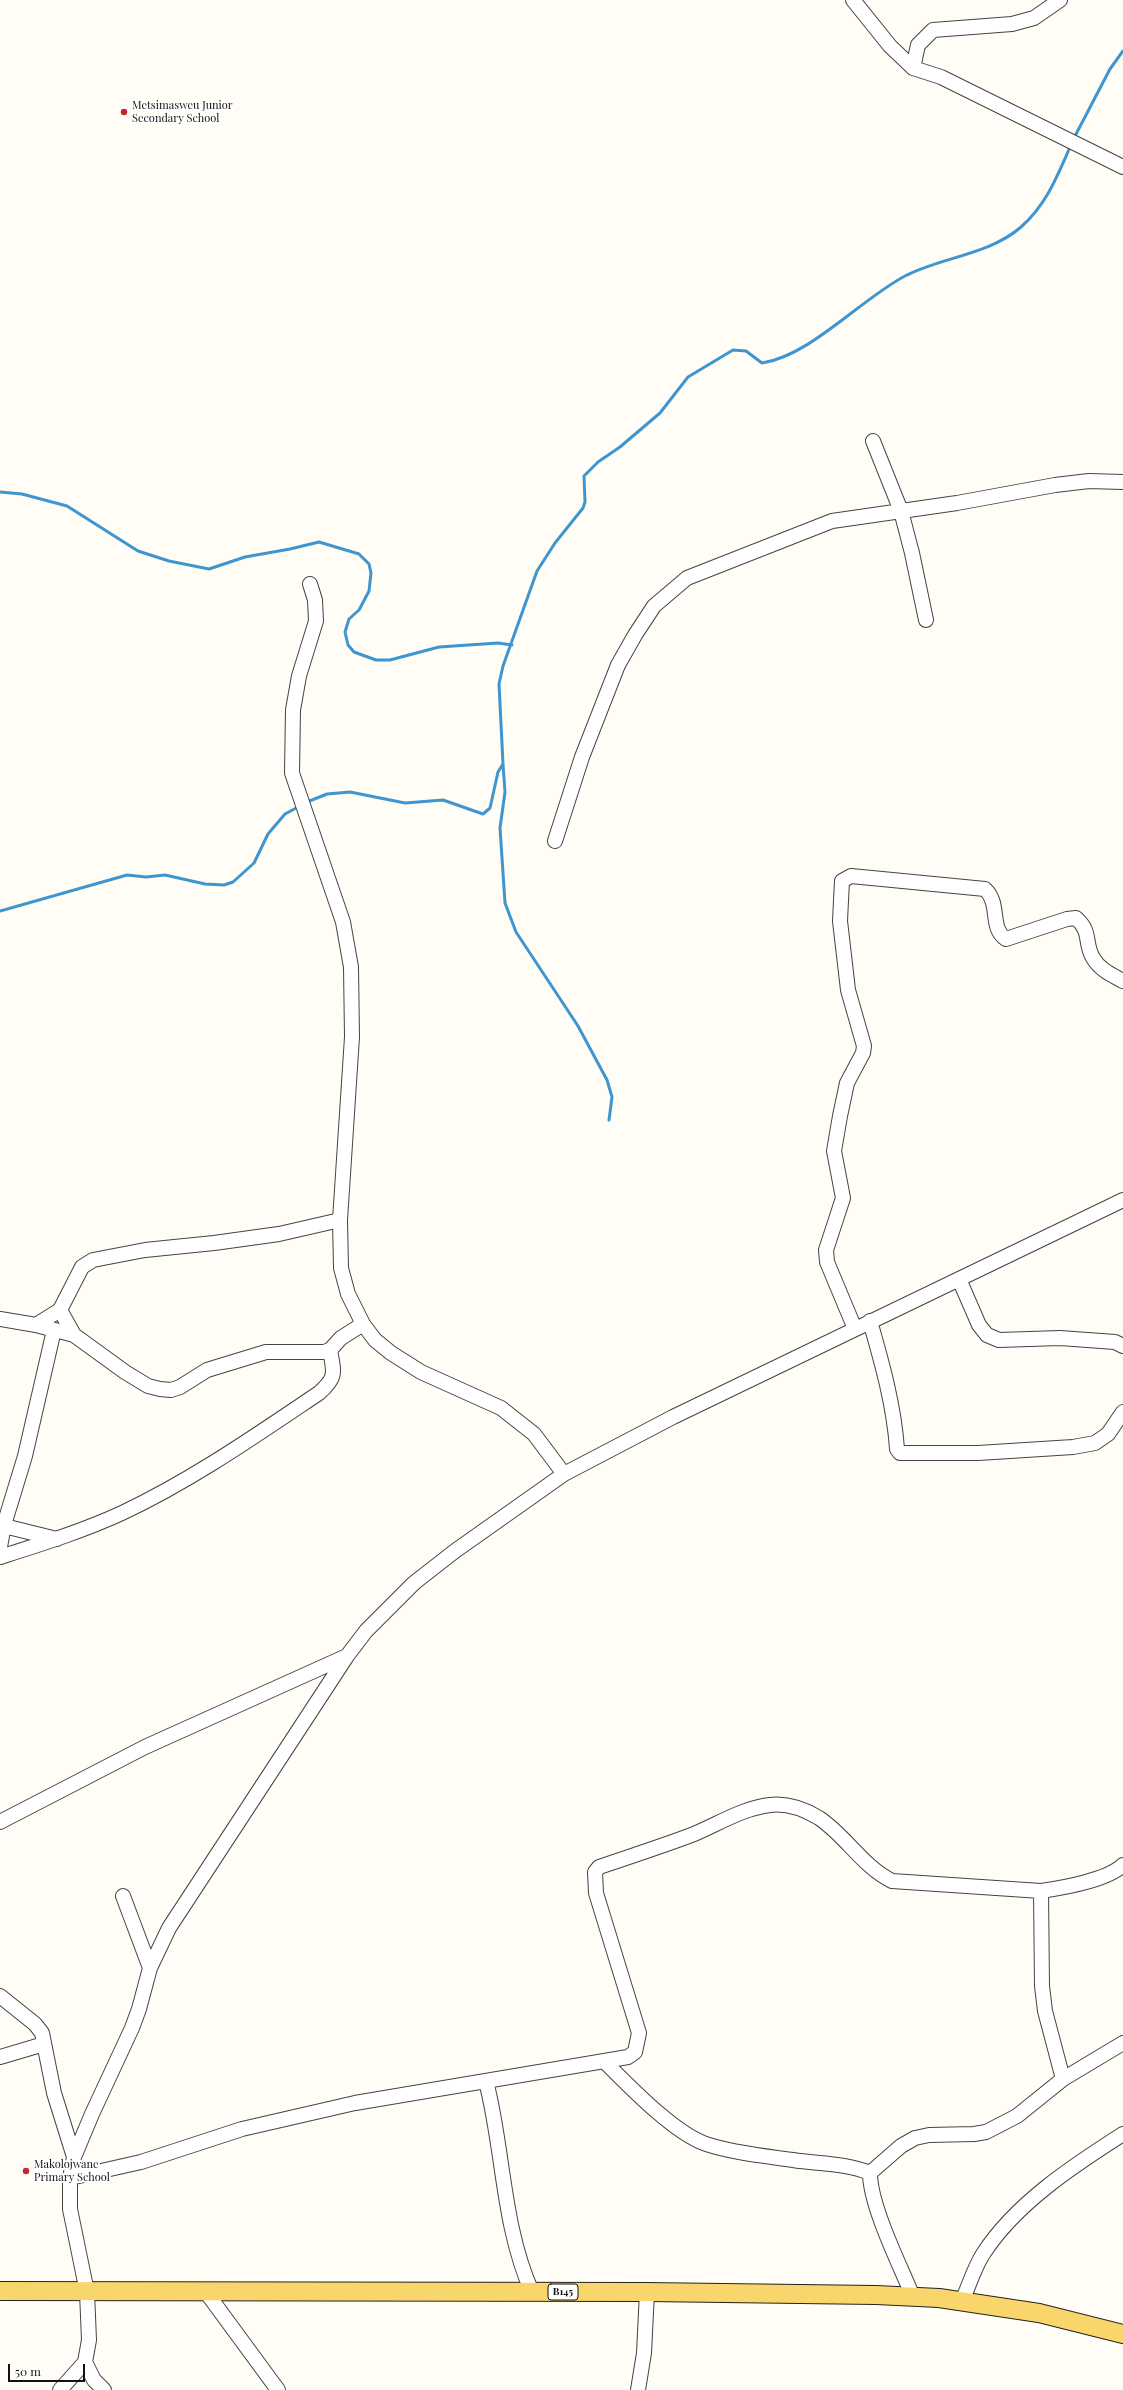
<!DOCTYPE html>
<style>
body{margin:0}
#map{position:relative;width:1123px;height:2390px;overflow:hidden;background:#fffdf5;font-family:"Playfair Display",serif}
canvas{display:block}
.scale{position:absolute;left:8px;top:2364px;width:77px;height:18px;box-sizing:border-box;border:2px solid #111;border-top:0;padding-left:5px;font-size:12px;line-height:14px;white-space:nowrap;color:#111;-webkit-text-stroke:3px #fff;paint-order:stroke}
</style>
<div id="map">
<canvas width="1123" height="2390"></canvas>
<div class="scale">50 m</div>
</div>
<script>
const c = document.querySelector('canvas').getContext('2d');
c.lineJoin = 'round';
function stroke(path, color, width, dash) {
  c.strokeStyle = color;
  c.lineWidth = width;
  c.lineCap = dash ? 'butt' : 'round';
  c.setLineDash(dash || []);
  c.stroke(path);
}
function drawText(font, color, halo, rows, align = 'center') {
  c.font = font + ' "Playfair Display",serif';
  c.lineWidth = 4;
  c.setLineDash([]);
  c.textBaseline = 'middle';
  c.strokeStyle = halo;
  c.fillStyle = color;
  for (const [text, x, y, turn = 0] of rows) {
    c.save();
    c.translate(x, y);
    c.rotate((+turn || 0) * Math.PI / 180);
    c.textAlign = isNaN(turn) ? turn : align;
    if (halo) c.strokeText(text, 0, 0);
    c.fillText(text, 0, 0);
    c.restore();
  }
}
stroke(new Path2D(`
 M1074 138 1110 69 1123 51
 M0 492 22 494 67 506 138 551 169 561 209 569 245 557 290 549 319 542 359 554 369 564 371 573 369 591 359 610 349 619 345 632 348 645 354 652 376 660H390L439 647 498 643 512 645
 M503 764 505 792 500 828 505 903 516 932 578 1026 607 1080 612 1097 609 1120
 M307 802 327 794 350 792 405 803 443 800 483 814 490 808 498 772 503 764 499 684 503 666 537 571 555 543 583 508 585 502 584 476 598 462 620 447 660 413 688 377 733 350 746 351 762 363C810 356 861 299 905 276 941 257 989 255 1021 227 1047 204 1057 176 1071 145
 M0 911 127 875 146 877 165 875 205 884 224 885 233 882 254 863 268 834 285 814 298 807`), '#3f96cf', 3);
const minor = new Path2D(`
 M853 0 890 46 913 68 941 77 1123 167
 M913 68 918 45 933 30 1012 24 1034 18 1060 0
 M873 441 901 511 912 553 926 620
 M310 584 315 600 316 621 299 676 293 710 292 773 343 922 351 967 352 1037 340 1220 341 1268 348 1294 363 1324 375 1340 391 1353 421 1372 501 1408 534 1434 564 1474
 M555 841 582 757 618 665 635 635 654 606 687 578 832 521 957 503 1055 485 1089 481 1123 482
 M959 1279 979 1325 987 1335 999 1340 1060 1338 1115 1342 1123 1346
 M60 1310 74 1335
 M0 1319 36 1325 74 1335 125 1372 148 1386 160 1389 171 1390 180 1387 207 1370 266 1352H324L330 1350 341 1338 363 1324
 M870 1321C882 1363 894 1405 897 1449L900 1453H978L1073 1447 1095 1443 1108 1434 1123 1412
 M36 1325 60 1310 82 1267 93 1260 145 1250 214 1243 279 1234 340 1220
 M855 1329 827 1262 826 1250 843 1198 834 1151 840 1116 847 1083 863 1053 864 1046 848 990 840 921 842 881 851 876 985 889C1001 904 989 928 1006 939L1067 919 1076 918C1092 932 1084 943 1093 958 1100 970 1112 975 1123 981
 M0 1525 57 1539
 M0 1547 4 1525 25 1456 54 1330
 M0 1557C41 1544 83 1531 122 1513 192 1480 255 1436 319 1393 337 1377 334 1373 330 1350
 M0 1822 145 1747 347 1656
 M1041 1891 1042 1986 1045 2011 1063 2079
 M123 1896 150 1968
 M0 1996 35 2024 42 2033 54 2093 74 2157
 M0 2057 44 2044
 M605 2062C629 2086 674 2133 706 2144 733 2153 765 2156 793 2160 819 2164 845 2163 870 2173
 M486 2081C504 2151 502 2225 532 2292
 M70 2178 141 2162 242 2129 355 2103 628 2057 635 2052 639 2033 596 1893 595 1872 599 1867C631 1856 663 1846 694 1834 718 1824 743 1808 770 1805 787 1803 804 1809 819 1818 846 1836 862 1866 892 1881L1041 1891C1062 1888 1108 1880 1123 1865
 M206 2292 278 2390
 M913 2297C900 2265 870 2206 870 2173L901 2146 915 2138 929 2135 974 2134 986 2132 1017 2116 1063 2079 1123 2043
 M962 2301C969 2286 974 2268 983 2254 1016 2203 1073 2166 1123 2134
 M60 2390 85 2362
 M104 2390 94 2380 85 2362 89 2340 87 2292 70 2209V2178L74 2157 92 2114 132 2028 139 2009 150 1968 169 1928 347 1656 366 1631 414 1583 455 1551 564 1474 673 1417 1123 1200
 M638 2390 644 2353 647 2292`);
const major = new Path2D(`
 M0 2291 647 2292 876 2295 939 2298 1039 2313 1123 2334`);
stroke(minor, '#444', 16);
stroke(major, '#222', 20);
stroke(minor, '#fff', 14);
stroke(major, '#f9d66b', 18);
for (const [x, y, r, color] of [
 [124,112,4,"#c4262e"],
 [26,2171,4,"#c4262e"]
]) {
  const dot = new Path2D();
  dot.arc(x, y, r, 0, 2 * Math.PI);
  c.fillStyle = color;
  c.fill(dot);
  stroke(dot, '#fff', 1.5);
}
for (const [x, y, w] of [
 [563,2292,30]
]) {
  const box = new Path2D();
  box.roundRect(x - w / 2, y - 8, w, 16, 3);
  c.fillStyle = '#fff';
  c.fill(box);
  stroke(box, '#111', 1);
}
drawText('bold 10px', '#111', null, [
 ["B145",563,2292]
]);
drawText('11px', '#111', '#fff', [
 ["Metsimasweu Junior",132,106],
 ["Secondary School",132,119],
 ["Makolojwane",34,2165],
 ["Primary School",34,2178]
], 'left');
</script>
